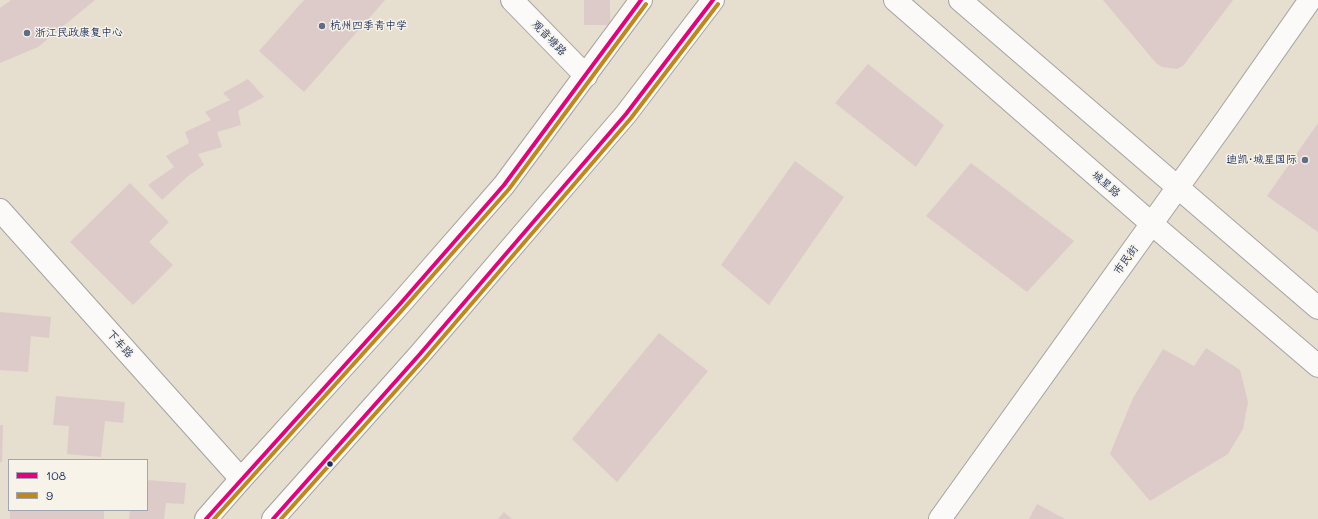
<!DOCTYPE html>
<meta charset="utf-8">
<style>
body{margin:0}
#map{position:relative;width:1318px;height:519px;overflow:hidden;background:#e6dece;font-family:Mali,sans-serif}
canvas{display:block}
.legend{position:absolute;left:8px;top:459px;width:140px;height:52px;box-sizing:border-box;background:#f7f3e8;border:1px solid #9fa5b1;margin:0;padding:5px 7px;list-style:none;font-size:12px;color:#1b2f5e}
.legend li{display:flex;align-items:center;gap:8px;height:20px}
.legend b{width:20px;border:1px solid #9fa5b1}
</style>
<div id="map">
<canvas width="1318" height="519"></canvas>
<ul class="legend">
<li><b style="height:5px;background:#e5007d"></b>108</li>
<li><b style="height:5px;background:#c08818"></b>9</li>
</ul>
</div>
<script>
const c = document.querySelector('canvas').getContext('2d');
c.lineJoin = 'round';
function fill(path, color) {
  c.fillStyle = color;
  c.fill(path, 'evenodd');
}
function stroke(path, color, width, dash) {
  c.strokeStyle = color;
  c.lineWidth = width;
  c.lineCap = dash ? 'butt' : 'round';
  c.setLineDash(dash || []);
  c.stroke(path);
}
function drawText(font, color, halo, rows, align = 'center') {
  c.font = font + ' Mali,"LXGW WenKai TC",sans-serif';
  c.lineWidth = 3;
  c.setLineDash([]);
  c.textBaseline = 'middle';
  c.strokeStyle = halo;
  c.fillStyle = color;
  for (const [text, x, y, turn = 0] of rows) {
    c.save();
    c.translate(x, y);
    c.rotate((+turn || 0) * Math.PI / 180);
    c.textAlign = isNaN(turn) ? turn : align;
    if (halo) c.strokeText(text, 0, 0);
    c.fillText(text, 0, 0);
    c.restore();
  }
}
fill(new Path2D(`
 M11 0H95L38 47 0 63V8Z
 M304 0H385L304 92 259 51Z
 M584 0H610V25H584Z
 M1103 0H1233L1183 66 1177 69 1162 67 1156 63Z
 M868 64 944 125 916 167 835 103Z
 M248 79 264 97 238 111 241 125 217 132 222 147 198 154 204 165 188 176 162 200 148 185 174 167 166 156 189 143 185 132 211 120 205 112 230 100 223 93Z
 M1318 123V232L1267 196Z
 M795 161 844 197 769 305 721 265Z
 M971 163 1074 241 1027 292 926 216Z
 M130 183 169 222 149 242 173 265 133 305 70 242Z
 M0 312 51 317 49 338 31 336 28 372 0 370Z
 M659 333 708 371 617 482 572 439Z
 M1206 348 1240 370 1248 402 1243 429 1228 454 1150 501 1110 454 1133 398 1163 349 1194 366Z
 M56 396 125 402 123 423 105 421 101 457 67 454 69 426 53 425Z
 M0 425H3L2 462H0Z
 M147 480 186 483 184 504 166 503 164 519H129L130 510H147Z
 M1037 504 1065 519H1029Z
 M10 510H104V519H10Z
 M504 512 512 519H498Z`), '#ddcbca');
const minor = new Path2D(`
 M512 0 586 76
 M895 0 1152 224 1318 366
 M960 0 1318 308
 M0 210 241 479
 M940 519 1226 120 1310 0`);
const major = new Path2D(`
 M206 519 241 479 400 304 504 185 641 0
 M273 519 420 354 626 114 713 0`);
stroke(minor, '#a5a39f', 24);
stroke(major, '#a5a39f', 24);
stroke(minor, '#fbfaf8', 22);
stroke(major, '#fbfaf8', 22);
stroke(new Path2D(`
 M206 519 400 304 504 185 641 0
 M273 519 420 354 626 114 713 0`), '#e5007d', 4);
stroke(new Path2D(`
 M214 519 404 308 509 189 646 4
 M281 519 425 358 631 118 718 4`), '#c08818', 4);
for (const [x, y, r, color] of [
 [322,26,4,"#626c85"],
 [27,33,4,"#626c85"],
 [1305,160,4,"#626c85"],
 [330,464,3.5,"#1b2f5e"]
]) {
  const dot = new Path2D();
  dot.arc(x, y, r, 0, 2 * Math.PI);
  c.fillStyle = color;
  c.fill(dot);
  stroke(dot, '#f7f3e8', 1.5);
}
drawText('11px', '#1b2f5e', '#f7f3e8', [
 ["杭州四季青中学",330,26],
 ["浙江民政康复中心",35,33],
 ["迪凯·城星国际",1297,160,"right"]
], 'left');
drawText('11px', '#1b2f5e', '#f7f3e8', [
 ["观音塘路",549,38,46],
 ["城星路",1106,184,41],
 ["市民街",1126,260,-54],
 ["下车路",120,344,48]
]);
</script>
